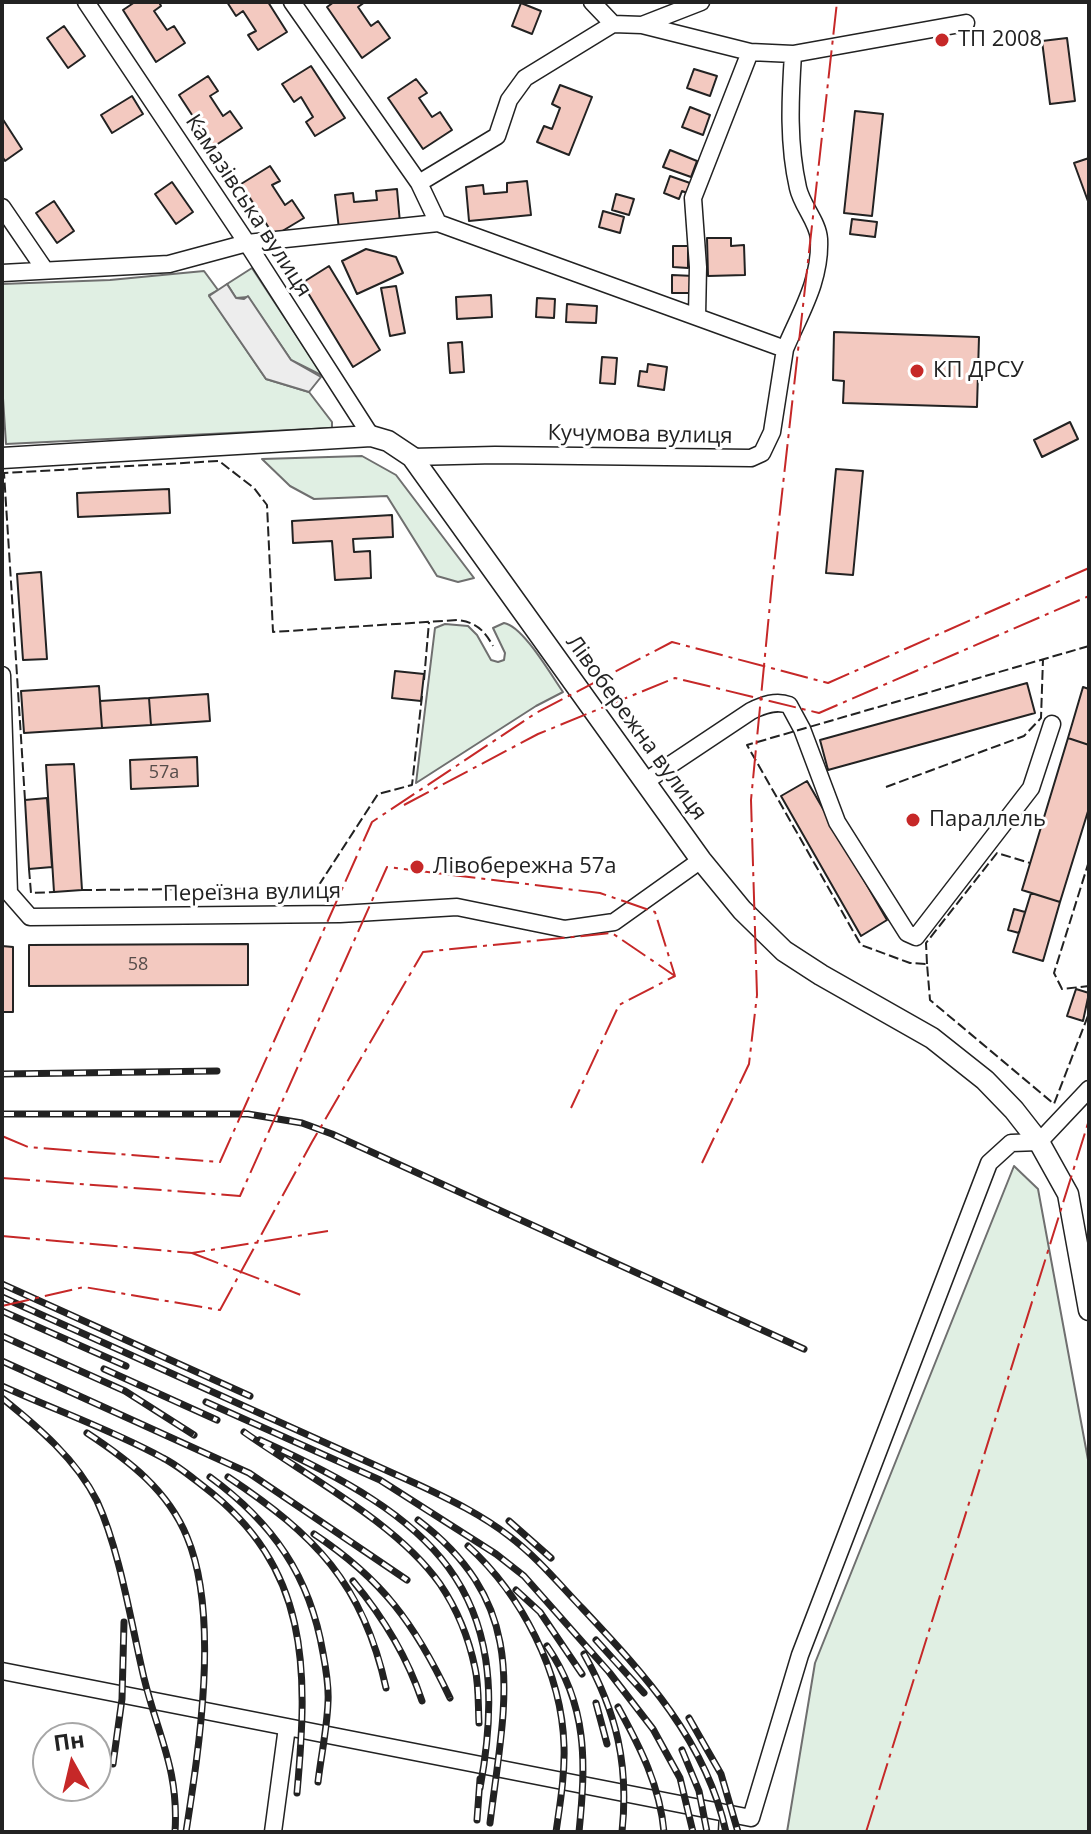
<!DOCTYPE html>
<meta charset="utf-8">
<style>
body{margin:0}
#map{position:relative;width:1091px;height:1834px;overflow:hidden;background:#fff;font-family:"Open Sans",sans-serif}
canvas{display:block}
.frame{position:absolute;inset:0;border:4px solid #222;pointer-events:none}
.north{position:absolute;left:32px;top:1722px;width:80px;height:80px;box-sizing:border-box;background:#fff;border:2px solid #a7a7a7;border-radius:50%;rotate:352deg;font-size:22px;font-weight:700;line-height:32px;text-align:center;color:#222}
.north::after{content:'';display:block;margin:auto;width:28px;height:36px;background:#c62828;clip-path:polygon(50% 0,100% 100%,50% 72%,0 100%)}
</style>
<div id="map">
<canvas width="1091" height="1834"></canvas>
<div class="frame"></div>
<div class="north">Пн</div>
</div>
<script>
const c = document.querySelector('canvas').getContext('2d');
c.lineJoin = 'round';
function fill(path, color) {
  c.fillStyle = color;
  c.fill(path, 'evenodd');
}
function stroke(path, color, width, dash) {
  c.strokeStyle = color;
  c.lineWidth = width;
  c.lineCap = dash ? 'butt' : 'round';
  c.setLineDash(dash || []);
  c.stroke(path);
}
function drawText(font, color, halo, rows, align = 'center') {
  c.font = font + ' "Open Sans",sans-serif';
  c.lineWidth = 6;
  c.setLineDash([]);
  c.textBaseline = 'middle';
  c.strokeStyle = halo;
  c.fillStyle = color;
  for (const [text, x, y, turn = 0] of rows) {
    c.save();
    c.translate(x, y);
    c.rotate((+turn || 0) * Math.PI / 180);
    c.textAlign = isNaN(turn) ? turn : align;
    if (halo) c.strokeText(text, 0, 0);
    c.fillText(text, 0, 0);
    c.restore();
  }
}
const green = new Path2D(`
 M252 268 323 376 291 360 248 297 236 298 227 284Z
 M204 271 218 290 209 295 266 379 309 392 332 422V428L6 444 2 383V284L110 280Z
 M362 456 396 475 474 578 458 582 437 576 387 496 314 499 290 486 262 459Z
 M504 623C523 626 551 675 563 692L536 706 416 783 435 628 445 624 468 626 477 635 491 660 498 662 504 660 505 653 493 628Z
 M1014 1166 1038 1189 1089 1465V1832H787L815 1663Z`);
fill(green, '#e0efe3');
stroke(green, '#6f6f6f', 2);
const parking = new Path2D(`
 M227 284 236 298 244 299 248 296 291 360 321 377 309 392 266 379 209 296Z`);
fill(parking, '#ededed');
stroke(parking, '#6f6f6f', 2);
const building = new Path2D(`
 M135 2H159L161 6 154 11 167 30 174 26 185 43 156 62 123 10Z
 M227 2H268L287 32 258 50 248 35 256 31 243 11 236 16Z
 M334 2H365L358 7 371 26 378 21 390 38 362 58 327 7Z
 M521 3 541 11 532 34 512 26Z
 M64 26 85 56 68 68 47 38Z
 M1067 38 1075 101 1050 104 1042 41Z
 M311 66 345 118 315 136 306 122 313 117 301 97 294 102 282 84Z
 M694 69 717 76 710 96 687 88Z
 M208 76 218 91 210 96 223 116 230 111 242 128 213 147 179 95Z
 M416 79 427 93 419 98 432 117 440 112 452 130 423 149 388 98Z
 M560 85 592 97 569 155 537 142 544 126 552 129 560 108 552 104Z
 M132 96 143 114 112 133 101 115Z
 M690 107 710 115 703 135 682 127Z
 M855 111 883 114 872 216 844 213Z
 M2 118 22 149 5 161 2 156Z
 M670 150 697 161 691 177 663 167Z
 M1089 158V204L1074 163Z
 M270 166 280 181 272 185 285 205 292 200 304 218 274 236 241 184Z
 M670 176 690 183 687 193 682 191 679 199 664 193Z
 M527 181 531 215 469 221 466 187 483 185 484 194 507 192V183Z
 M172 182 193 212 176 224 155 194Z
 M397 189 400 223 339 229 335 195 353 193 354 202 377 200 376 191Z
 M616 194 634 199 629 215 612 210Z
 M54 201 74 231 57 243 36 213Z
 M603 211 624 217 620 233 599 227Z
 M852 219 877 222 875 237 850 234Z
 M707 238H731V246L744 245 745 275 708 276Z
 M673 246H688V268L673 267Z
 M366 249 396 257 403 273 357 294 342 261Z
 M329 266 380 350 353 367 302 283Z
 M672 275 694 276V293H672Z
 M396 286 405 333 390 336 381 288Z
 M491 295 492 317 457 319 456 297Z
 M537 298 555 299 554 318 536 317Z
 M567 304 597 306 596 323 566 322Z
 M834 332 979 337 977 407 843 403 844 381 833 380Z
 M462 342 464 372 450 373 448 343Z
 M602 357 617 358 615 384 600 383Z
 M648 364 667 367 664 390 638 386 640 371 647 372Z
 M1070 422 1078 439 1042 457 1034 440Z
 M836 469 863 471 853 575 826 573Z
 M169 489 170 513 78 517 77 493Z
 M392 515 393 537 353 539 354 552 370 551 371 578 335 580 332 541 293 543 292 521Z
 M41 572 47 659 23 660 17 574Z
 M395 671 424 674 421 701 392 698Z
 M1027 683 1035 713 828 770 820 740Z
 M99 686 102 728 24 733 21 691Z
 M1083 687 1089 689V745L1068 738Z
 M208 694 210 721 151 725 149 698Z
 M149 698 151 725 102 728 100 701Z
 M1068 738 1089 745V808L1060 902 1022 890Z
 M197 757 198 786 131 789 130 760Z
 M74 764 82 890 54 892 46 765Z
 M807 781 887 920 861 936 781 796Z
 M47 798 52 867 29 869 25 800Z
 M1031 893 1060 902 1043 961 1013 952Z
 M1014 909 1025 912 1019 933 1008 930Z
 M248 944V985L29 986V945Z
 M2 946 13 947V1012H2Z
 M1076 989 1089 993 1083 1021 1067 1016Z`);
fill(building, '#f3c9c0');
stroke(building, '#222', 2);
const minor = new Path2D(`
 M86 2 247 243 371 436
 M292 2 419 183 438 223 785 349 772 432 762 453 751 458 495 455 412 457
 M592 2 613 24
 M642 25 750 52 793 54 966 23
 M419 183 497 136 509 100 525 78 613 24 642 25 701 2
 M2 207 45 270
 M2 273 169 264 247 243 438 223
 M697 316 698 267 693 198 750 52
 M785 349C800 313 821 281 819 239 818 222 802 206 798 188 788 144 790 100 793 54
 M2 675 9 893 30 917 340 914 457 907 565 929 614 922 701 860
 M646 781 751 711C763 705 776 700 789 705L802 729 837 822 907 933 916 937 1031 788 1052 724
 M2 1671 751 1818 800 1655 989 1163 1011 1143 1039 1142 1089 1089
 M273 1832 287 1727
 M727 1832 728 1814`);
const major = new Path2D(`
 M2 458 371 436 388 441 412 457 701 860 742 910 784 951 821 975 932 1038 985 1080 1014 1110 1039 1142 1068 1194 1089 1310`);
stroke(minor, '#222', 19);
stroke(major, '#222', 23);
stroke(minor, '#fff', 16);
stroke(major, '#fff', 20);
const rail = new Path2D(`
 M2 1074 217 1071
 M2 1114H248L302 1123 332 1134 804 1349
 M2 1284 250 1396
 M2 1297 419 1485C451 1500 482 1515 509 1536 537 1557 559 1584 583 1609 645 1675 706 1741 726 1832
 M2 1311 126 1366
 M2 1336 125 1391 194 1435
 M2 1361 249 1473 407 1580
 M104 1369 217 1420
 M2 1386C55 1410 112 1430 163 1458 177 1465 190 1476 203 1486 311 1568 308 1669 297 1793
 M2 1398C38 1427 76 1459 97 1501 120 1551 131 1623 144 1678 158 1736 179 1769 175 1832
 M206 1402 380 1480 496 1554 524 1576 609 1672 653 1729 680 1778 693 1832
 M244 1432C306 1476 396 1522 440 1584 457 1609 469 1639 475 1668 479 1686 478 1705 479 1723
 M87 1433C128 1460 168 1490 187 1537 220 1615 199 1749 186 1832
 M260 1440C431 1518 518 1586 480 1788
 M210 1477C273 1523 310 1576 323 1653 326 1669 329 1686 328 1702 327 1729 321 1756 318 1782
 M228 1477C315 1535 363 1583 386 1688
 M418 1520C532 1607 505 1700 490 1823
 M509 1521 551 1558
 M314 1534C382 1579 415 1624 450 1698
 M468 1546C522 1595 562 1673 564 1746 565 1775 560 1804 556 1832
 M353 1581C383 1617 407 1656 422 1701
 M516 1590 540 1612 582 1674
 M596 1640 644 1693
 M547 1646C588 1706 586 1762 579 1832
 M584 1654C617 1713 629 1765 622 1832
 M596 1703 607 1744
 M618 1707C640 1747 660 1786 664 1832
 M689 1718 721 1774 738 1832
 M682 1750 699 1791 707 1832
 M113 1764 122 1699 124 1622
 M477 1820 480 1779`);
stroke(rail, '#222', 7);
stroke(rail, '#fff', 4, [12]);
stroke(new Path2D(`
 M1089 646 747 745 861 945 910 963 927 964 930 1000 1054 1104 1089 1013
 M424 680 429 622
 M886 787 1024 736 1041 718 1043 659
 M25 800 4 473 219 461 254 488 267 505 273 632 457 620C476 622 484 630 493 646
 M1089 861 1054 973 1062 989 1089 986
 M29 869 31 893 54 892
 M82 890 317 888 378 794 412 785 422 696
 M927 964 926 943 997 853 1030 863`), '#222', 2, [10, 4]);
stroke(new Path2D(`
 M404 805 538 734 675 678 819 713 1089 596
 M2 1136 28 1147 220 1162 372 822 536 713 672 642 828 683 1089 568
 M702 1163 749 1064 757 995 751 800 772 583 837 2
 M2 1178 240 1196 387 867 600 893 655 912 675 976
 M2 1236 192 1253 328 1231
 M192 1253 301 1295
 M2 1306 84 1287 220 1310 312 1142 423 952 612 933 675 976 619 1005 571 1108
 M866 1832 1089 1120`), '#c62828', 2, [28, 6, 4, 6]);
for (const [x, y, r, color] of [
 [942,40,8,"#c62828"],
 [917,371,8,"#c62828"],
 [913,820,8,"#c62828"],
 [417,867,8,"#c62828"]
]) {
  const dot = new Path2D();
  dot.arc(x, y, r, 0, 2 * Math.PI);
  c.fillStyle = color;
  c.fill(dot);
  stroke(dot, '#fff', 3);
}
drawText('18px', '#564c4a', null, [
 ["57а",164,773],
 ["58",138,965]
]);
drawText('22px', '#222', '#fff', [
 ["ТП 2008",958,40],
 ["КП ДРСУ",933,371],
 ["Параллель",929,820],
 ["Лівобережна 57а",433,867]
], 'left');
drawText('22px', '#222', '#fff', [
 ["Камазівська вулиця",248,206,57],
 ["Кучумова вулиця",640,435,1],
 ["Лівобережна вулиця",636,728,54],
 ["Переїзна вулиця",252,893,-1]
]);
</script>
